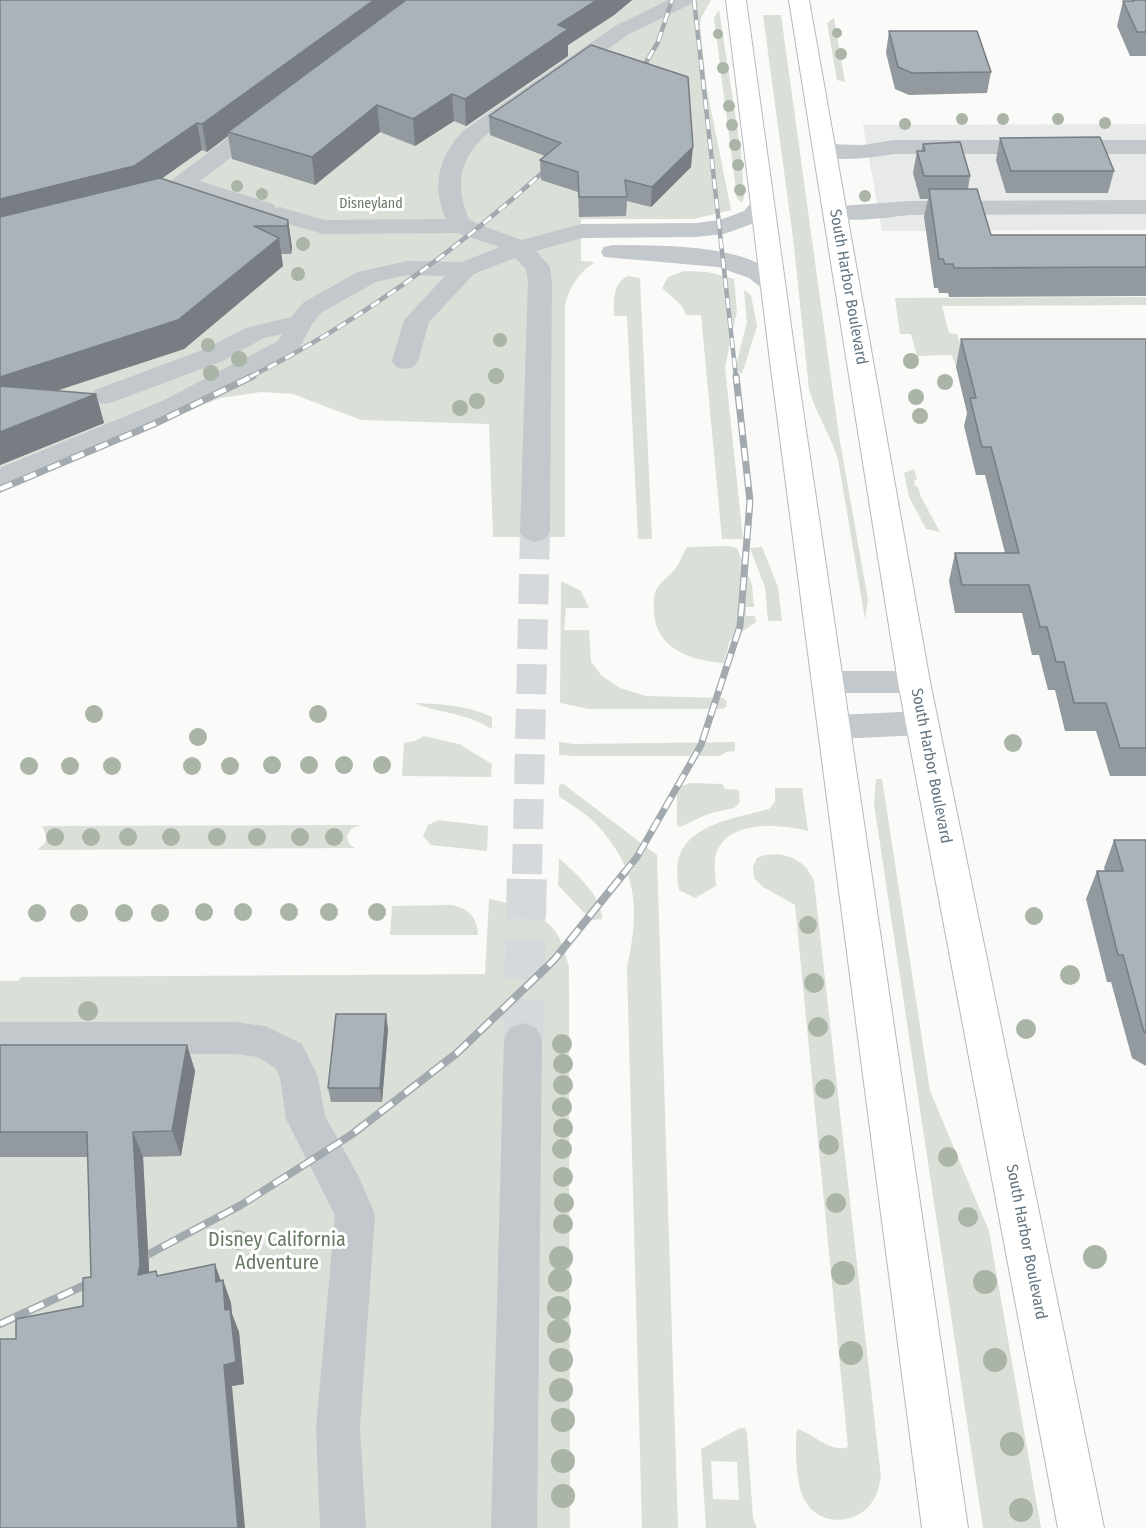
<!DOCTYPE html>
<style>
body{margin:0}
canvas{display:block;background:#fafaf8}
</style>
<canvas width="1146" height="1528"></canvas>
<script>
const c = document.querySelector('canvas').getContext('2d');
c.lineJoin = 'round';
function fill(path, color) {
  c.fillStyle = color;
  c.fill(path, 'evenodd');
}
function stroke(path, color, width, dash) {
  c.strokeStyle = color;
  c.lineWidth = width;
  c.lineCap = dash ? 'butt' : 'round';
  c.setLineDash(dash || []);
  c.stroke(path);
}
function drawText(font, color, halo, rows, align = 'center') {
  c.font = font + ' "Fira Sans Condensed",sans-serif';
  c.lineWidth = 6;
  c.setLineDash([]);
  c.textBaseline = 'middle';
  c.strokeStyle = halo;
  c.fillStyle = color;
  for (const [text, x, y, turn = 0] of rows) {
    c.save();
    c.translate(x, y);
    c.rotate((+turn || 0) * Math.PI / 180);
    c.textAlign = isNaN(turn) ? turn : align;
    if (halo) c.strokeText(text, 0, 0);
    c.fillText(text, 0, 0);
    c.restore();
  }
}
fill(new Path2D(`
 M1146 124V230L882 231 863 125Z`), '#e8e9e9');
fill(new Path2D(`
 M0 0H711L701 18 700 26 707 90 731 210 694 219H581V261L595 262C579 272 570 286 565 305V537H493L489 424 361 420 293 394 261 392 220 398 0 491Z
 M719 10 741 152 744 197 742 203 737 198 714 18Z
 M763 15H781L839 436 868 600 865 619 838 459C830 434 816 414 809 389L793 238Z
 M834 18 845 82 837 80 827 23Z
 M684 271 708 272 734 279 737 311 725 367 743 539H722L701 315H686L682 306 662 288 668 277Z
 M628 276 640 278 652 539H638L627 316H614C614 300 612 284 628 276Z
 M744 290 751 295 757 326 742 374 735 369 747 322Z
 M1146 297V305L942 306 949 333 957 334 964 355 1146 367H956L952 355 917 356 911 334H900L895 298Z
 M914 469 917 480H914L915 486 918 487 921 497 940 532 926 529 909 497 904 473Z
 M728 546 737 548 752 585 754 607H746V616H755L756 622 730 640 724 663C692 661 655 649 654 611 654 606 653 598 655 593 658 583 670 576 676 568 680 562 683 554 687 547Z
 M762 547 778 587 782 621H768L765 587 750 548Z
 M561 581 581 591 589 608H566L564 630H589L591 662 602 676 620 688 646 696 723 698 727 701 726 707 722 709H589L560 703Z
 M414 703C442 704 467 705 492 717V729C464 712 442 714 414 703Z
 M424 736 459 744 492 764 491 777 402 776 404 743 415 741Z
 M559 742 574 744 735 742V751L726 752 720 756H575L559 755Z
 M876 779H882L930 1091 989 1231 1041 1528H983L874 804Z
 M562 783 657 855 678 1528H642L627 967C640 911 638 868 596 824 586 813 571 805 559 796V786Z
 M691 783 722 784 725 789 739 790 740 802 734 808 708 814 680 827 677 825V790L681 786Z
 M775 788H802L808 831C781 824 727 819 716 854 713 864 716 876 716 886L695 898 679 890C678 881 676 870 678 861 687 823 738 818 769 809L775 802Z
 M438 820 488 826 487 851 431 845 423 836 428 825Z
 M360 825 351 829 347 836 349 844 355 848 37 850 45 843 47 837 42 826Z
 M777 854C796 857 806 863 814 881L881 1477C879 1484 878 1493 874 1499 858 1528 813 1527 802 1494 796 1479 795 1445 797 1429 813 1434 831 1453 848 1447L795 905 763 887 754 878 753 867 757 858 765 855Z
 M559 858C575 873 602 895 602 919L591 920 558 885Z
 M489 899C511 903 541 912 555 931 562 940 565 955 569 966L570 1528H0V981H17L22 977 485 974Z
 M452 905C469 909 477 917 478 935H390L392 906Z
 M740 1428H745L747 1433 753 1518 757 1528H706L701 1449ZM711 1461 737 1462 739 1500 713 1499Z`), '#dadfd7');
stroke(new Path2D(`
 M527 874 535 532`), '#d5d9db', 30, [30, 15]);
stroke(new Path2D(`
 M523 1039 527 872`), '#d5d9db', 40, [40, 20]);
const major = new Path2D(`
 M726 0H746L797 369 968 1528H922L771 369Z
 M789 0H809L930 682 1104 1528H1058L898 682Z`);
stroke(major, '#b5babe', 2);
fill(new Path2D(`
 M668 0H694L691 4 629 34 488 133C460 157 454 184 469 219L480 225 522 240 581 224 696 223 720 220 744 211 755 198 763 196 771 198 775 203 760 221 724 234 696 237 582 238 536 251 550 267 552 282 550 532 545 539 535 542 525 539 520 532 528 282 526 269 515 258 474 274 429 322 418 361 414 367 405 369 396 367 392 361 404 320 445 276 407 275 376 282 322 312 312 324 298 351 182 413 0 488V468L162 401 278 341 282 334 264 338 223 361 113 402 104 404 95 402 91 396 95 390 205 349 246 328 291 317 304 302 358 272 407 261 462 262 500 247 457 233 323 234 272 219 269 215 257 214 186 192C171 203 150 213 132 208L128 203 132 198 156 192 258 115 266 113 274 115 277 120 274 125 200 181 273 204 276 208 280 207 324 220 446 219C431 186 439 156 463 131L615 26Z
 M894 140H1146V154H894C869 158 842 162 817 156L814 151 817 146 825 144 863 145Z
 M1146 200V214L909 215C883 218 853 223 827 217L823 212 827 207 909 201Z
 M613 245C659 246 755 242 784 284L781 289 772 291 763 289 749 278 718 267 604 257 601 252 604 247Z
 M828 671H914L925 674 930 682 925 690 914 693H828L817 690 812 682 817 674Z
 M923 711 934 715 939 723 934 731 923 735 834 739 823 735 818 727 823 719 834 715Z
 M0 1022H234L265 1026 302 1044 318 1077 325 1116 359 1177 375 1215 360 1428 366 1528H320L316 1428 335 1215 286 1119 280 1077 275 1068 258 1057 234 1054H0Z
 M523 1023 536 1028 542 1039 537 1528H491L504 1039 510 1028Z`), '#c3c8cc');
fill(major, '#fff');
const railFar2 = new Path2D(`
 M694 0 736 377
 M638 76 658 42 672 0
 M250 377C361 321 460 248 552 164`);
const railFar1 = new Path2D(`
 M0 489 154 424 253 376
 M623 874 637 857 701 745 740 626 750 501 736 376`);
const rail = new Path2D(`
 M134 1262 241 1205 351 1135 457 1053 554 960 625 872
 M0 1324 98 1279`);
stroke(railFar2, '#a2aab0', 4.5);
stroke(railFar1, '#a2aab0', 7);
stroke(rail, '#a2aab0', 8);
stroke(railFar2, '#fff', 3, [10]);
stroke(railFar1, '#fff', 4.5, [13]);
stroke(rail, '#fff', 5, [16]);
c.fillStyle = '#aab4a7';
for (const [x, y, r] of [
 [837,33,5],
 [718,34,5],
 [841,54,6],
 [723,68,6],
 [729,106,6],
 [962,119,6],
 [1003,119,6],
 [1058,119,6],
 [1105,123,6],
 [905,124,6],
 [732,125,6],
 [735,145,6],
 [738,165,6],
 [237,186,6],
 [740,190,6],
 [262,194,6],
 [865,196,6],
 [303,244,7],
 [298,274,7],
 [500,340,7],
 [208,345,7],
 [239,359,8],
 [911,361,8],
 [211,373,8],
 [496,376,8],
 [945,382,8],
 [916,397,8],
 [477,401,8],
 [460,408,8],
 [920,416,8],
 [94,714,9],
 [318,714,9],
 [198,737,9],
 [1013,743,9],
 [272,765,9],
 [309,765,9],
 [344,765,9],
 [382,765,9],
 [29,766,9],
 [70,766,9],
 [112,766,9],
 [192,766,9],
 [230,766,9],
 [55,837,9],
 [91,837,9],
 [128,837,9],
 [171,837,9],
 [217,837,9],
 [257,837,9],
 [300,837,9],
 [334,837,9],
 [204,912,9],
 [243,912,9],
 [289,912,9],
 [329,912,9],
 [377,912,9],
 [37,913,9],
 [79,913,9],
 [124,913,9],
 [160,913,9],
 [1034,916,9],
 [808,925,9],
 [1070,975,10],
 [814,983,10],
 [88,1011,10],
 [818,1027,10],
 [1026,1029,10],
 [562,1044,10],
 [563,1064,10],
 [563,1085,10],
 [825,1089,10],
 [562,1107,10],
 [563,1128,10],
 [829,1145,10],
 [562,1149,10],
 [948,1157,10],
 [563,1177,10],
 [564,1203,10],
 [836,1203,10],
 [968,1217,10],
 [563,1224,10],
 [238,1240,10],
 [1095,1257,12],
 [561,1258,12],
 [843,1273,12],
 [560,1280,12],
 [985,1282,12],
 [559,1308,12],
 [559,1331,12],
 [851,1353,12],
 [561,1360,12],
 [995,1360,12],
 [561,1390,12],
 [563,1420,12],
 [1012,1444,12],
 [563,1461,12],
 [563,1496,12],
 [1021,1510,12]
]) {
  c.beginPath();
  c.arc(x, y, r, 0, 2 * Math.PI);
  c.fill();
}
fill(new Path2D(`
 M0 0H632L614 15 568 45V56L466 126 454 121 415 146 380 132 315 185 232 159 228 136 207 152 202 150 161 179 288 220 292 248 291 254H281L283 266 184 349 56 391 96 394 104 423 0 465Z
 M1132 0H1146V56H1130L1117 26 1123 1H1131Z
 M889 31 991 72 987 93 909 95 895 89 886 53Z
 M489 116 691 167 651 207 627 201 626 216 579 217 578 192 541 180 540 160 545 156 490 135Z
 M1000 138 1114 171 1108 193H1006L996 160Z
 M923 144 970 176 968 189 991 235H1146V296L949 297 948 293H939L938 288H934L924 217 928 199H920L913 173 917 151H921Z
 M961 339H1146V776H1110L1096 731H1065L1055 690H1048L1039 655H1032L1022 613H955L949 581 955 553H1005L985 475H976L964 426 967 413 956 367Z
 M1114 840H1146V1066L1132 1058 1111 982H1107L1086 899 1097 871H1105L1104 868Z
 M388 1029 382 1102H331L328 1088Z
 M0 1045H187L195 1071 181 1156 143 1157 149 1273 158 1276 223 1280 231 1303 232 1314 239 1332 244 1384 232 1386 16 1339 83 1306 91 1277 88 1157H0Z`), '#929a9f');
fill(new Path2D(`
 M374 0H412L228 132V136L207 152 202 124Z
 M597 0H632L614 15 568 45V56L466 126 465 99 558 25Z
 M452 94 454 121 415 146 413 119Z
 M377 105 380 132 315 185 312 157Z
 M197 123 202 150 140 194 0 229V199Z
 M693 147 691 167 651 207 652 187Z
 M288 220 292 248 291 254 287 226Z
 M279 238 283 266 184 349 0 409V377Z
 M96 394 104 423 0 465V432Z
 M386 1014 388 1029 382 1102 380 1088Z
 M187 1045 195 1071 181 1156 172 1131Z
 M133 1132 143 1157 150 1288 138 1275Z
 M215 1264 223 1287V1280L231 1303 232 1314 239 1332 244 1384 232 1386 245 1528H238L224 1365 225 1310 216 1282Z`), '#777d82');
const building = new Path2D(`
 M0 0H374L202 124 197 123 134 166 0 199Z
 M406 0H597L558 25 568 29 465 99 452 94 413 119 377 105 312 157 228 132Z
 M1134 0H1146V32H1137L1123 1H1134Z
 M889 31H977L991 72 912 73 898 67Z
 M591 45 688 77 693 147 652 187 625 180 627 197H579L578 172 540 160 561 143 489 116Z
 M1100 137 1114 171H1011L1000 138Z
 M960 142 970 176H924L917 151H925L923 144Z
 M160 178 288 220 287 226H254L279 238 178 320 0 377V217Z
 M929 189H977L991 235H1146V267L954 268 953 264H945L943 259H939Z
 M961 339H1146V748H1120L1106 703H1074L1064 662H1056L1047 627H1040L1029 585H962L955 553H1019L991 447H982L970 398H976Z
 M0 386 96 394 0 432Z
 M1114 840H1146V1033L1144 1032 1123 955H1118L1097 871H1123Z
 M336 1014H386L380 1088H328Z
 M0 1045H187L172 1131 133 1132 140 1265 138 1275 156 1271 157 1276 215 1264 216 1282 223 1280 225 1310 230 1309 236 1362 224 1365 238 1528H0V1339H16V1319L83 1306V1278L91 1277 87 1132H0Z`);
fill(building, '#aab3b9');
stroke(building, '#777d82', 1.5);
drawText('14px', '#687a64', '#fff', [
 ["Disneyland",371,204]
]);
drawText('16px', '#657683', '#fff', [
 ["South Harbor Boulevard",848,287,80],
 ["South Harbor Boulevard",931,766,79],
 ["South Harbor Boulevard",1026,1242,79]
]);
drawText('20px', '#687a64', '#fff', [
 ["Disney California",277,1240],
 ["Adventure",277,1263]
]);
</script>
